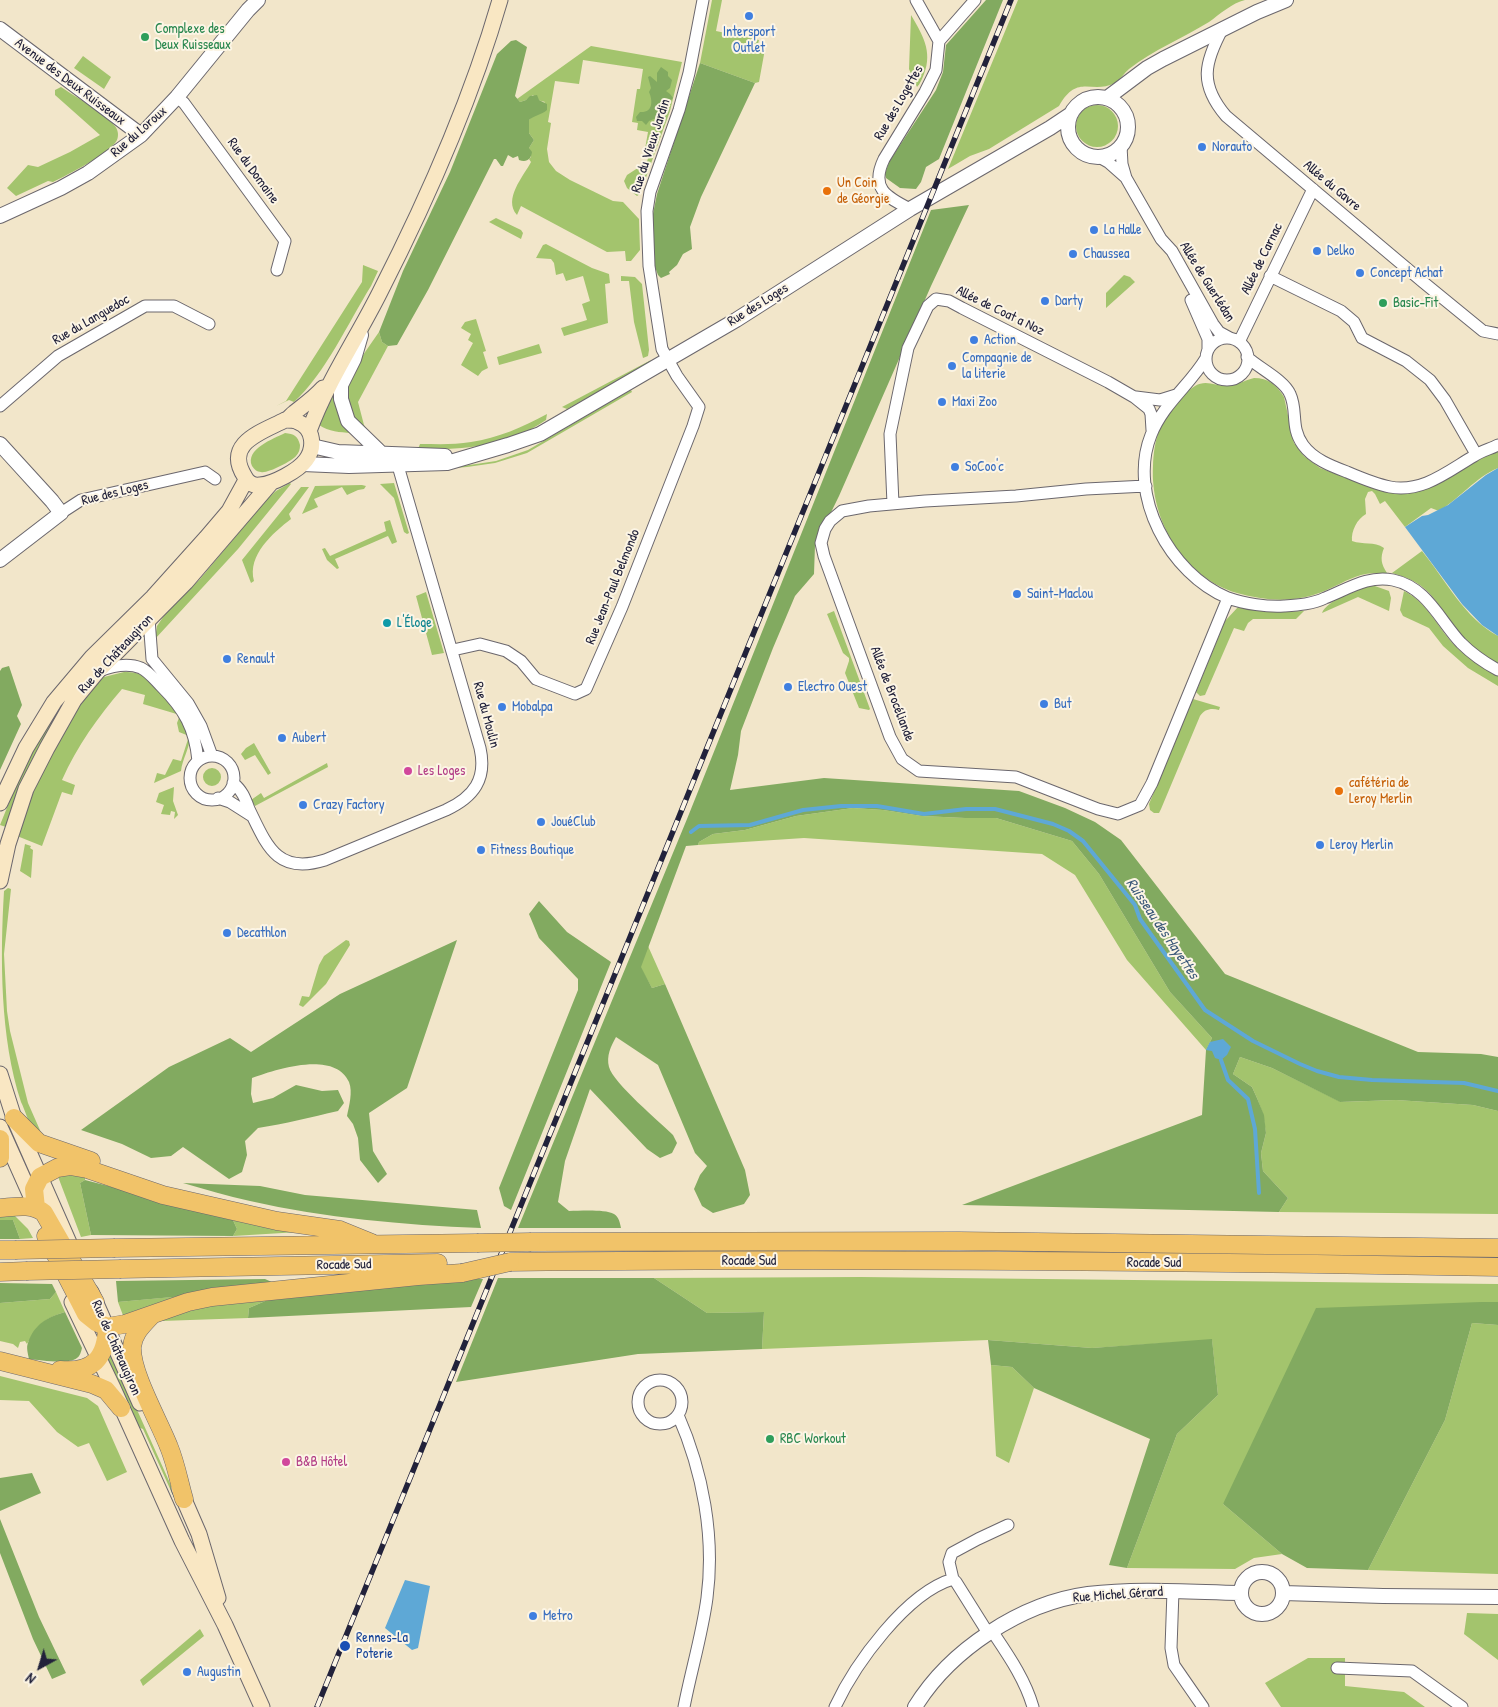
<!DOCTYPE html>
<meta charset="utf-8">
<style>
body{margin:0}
#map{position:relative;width:1498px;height:1707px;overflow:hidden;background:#f2e6ca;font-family:"Patrick Hand",sans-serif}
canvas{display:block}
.north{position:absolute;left:15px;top:1642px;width:50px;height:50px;-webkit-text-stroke:4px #fcf5e5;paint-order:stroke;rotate:219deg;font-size:14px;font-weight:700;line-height:20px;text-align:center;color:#22223b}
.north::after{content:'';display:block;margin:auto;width:18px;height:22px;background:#22223b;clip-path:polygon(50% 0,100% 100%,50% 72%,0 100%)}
</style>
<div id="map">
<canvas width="1498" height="1707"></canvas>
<div class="north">N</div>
</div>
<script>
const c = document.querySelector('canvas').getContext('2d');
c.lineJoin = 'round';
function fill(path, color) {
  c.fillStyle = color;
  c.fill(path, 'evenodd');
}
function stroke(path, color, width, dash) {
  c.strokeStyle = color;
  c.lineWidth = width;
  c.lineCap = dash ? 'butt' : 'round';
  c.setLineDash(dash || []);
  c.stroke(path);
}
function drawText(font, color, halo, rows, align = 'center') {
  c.font = font + ' "Patrick Hand",sans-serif';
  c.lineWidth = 4;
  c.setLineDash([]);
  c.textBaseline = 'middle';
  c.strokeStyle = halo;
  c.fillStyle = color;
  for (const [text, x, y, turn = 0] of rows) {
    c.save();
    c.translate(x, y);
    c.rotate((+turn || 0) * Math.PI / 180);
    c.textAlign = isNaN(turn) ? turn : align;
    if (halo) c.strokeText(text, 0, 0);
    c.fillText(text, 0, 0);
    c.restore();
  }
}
fill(new Path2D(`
 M712 0H722L716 31 759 40 757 48 765 49 759 82 755 83 700 63Z
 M1018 0H1245C1232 3 1220 14 1209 22 1183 38 1153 50 1129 69 1124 73 1120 80 1115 83 1091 95 1078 73 1059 106L989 149 970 156 948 169Z
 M911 15C922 34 933 51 924 74 922 79 920 84 917 87L909 69Z
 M591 46 682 62 670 111 640 194 637 196 627 188 624 181 627 175 647 162 650 150 645 149 648 132 637 130 638 123 632 122 637 89H640L643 69 583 60 579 84 555 81 548 122 551 123 547 149 549 162 556 171 570 180 613 201 623 202 639 219 640 250 631 261H626L625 251 607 252 521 206 517 215C503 199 523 177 531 162L529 159 531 157 529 148 534 140 529 133V120L545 102 538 100 533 95 526 100 520 102 517 99Z
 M83 56 111 77 104 89 74 68Z
 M61 87C74 96 106 114 114 125 118 129 119 135 117 140 111 153 67 175 53 182L48 181 16 196 7 188 28 165 38 167 70 152 100 135 55 95V90Z
 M1076 126a21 21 0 1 1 42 0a21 21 0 1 1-42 0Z
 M496 218 521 230 523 233 521 239 489 222Z
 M546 244 592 268 609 274 610 283 605 284 608 323 564 336 561 328 587 320 582 304 590 301 583 276 566 281 563 273 556 275 554 263 551 259 536 258 543 245Z
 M363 265 378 271 371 286C348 323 325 374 294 402L289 400 276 406 286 401 362 282Z
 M1124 275 1130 277 1135 282 1106 308V293Z
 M621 276 635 277 642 284 649 350 648 356 643 358 634 322 629 281H621Z
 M476 319 486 351 483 352 488 368 482 371 478 376 461 365 473 343 468 340 471 334 461 328 465 322Z
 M379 332 382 342 388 346 358 402 364 425 370 435C365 430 356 424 353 418 335 388 363 356 379 332Z
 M539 344 542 353 499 365 497 357Z
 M651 360 647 365 567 409 562 407Z
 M1254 378C1268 378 1277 385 1284 397L1294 443 1304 456 1320 468 1384 492 1406 493 1420 491 1434 486 1467 465 1498 449V468C1476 477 1459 499 1439 511L1431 508 1405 527 1385 501 1380 504 1375 494 1372 491 1368 492 1365 499 1366 514C1357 519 1351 531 1352 541 1363 545 1374 541 1384 548 1380 558 1381 564 1387 573 1378 573 1369 573 1361 575 1347 579 1335 587 1322 592 1294 603 1265 601 1237 593 1183 577 1150 520 1153 466 1154 441 1159 422 1176 404 1182 397 1188 390 1195 386 1207 379 1216 387 1229 386 1237 385 1245 380 1254 378Z
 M339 385 351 433C340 432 329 432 319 425L320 416Z
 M631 390 632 392 527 453 495 463 467 467 443 469 496 461 528 450Z
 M547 414 546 420C507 447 464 450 418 449L420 444C437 444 454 445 471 442 498 438 523 427 547 414Z
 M285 433C294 434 298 436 300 445 300 449 299 453 296 456 292 461 267 474 261 472 257 472 254 469 252 466 245 449 273 439 285 433Z
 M290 483 291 484 238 549 155 639 157 626 166 613 200 579 267 499 276 491Z
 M394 483 409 533 407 534 404 532 394 498 380 484Z
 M362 485 366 486 364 489 358 490 347 495 342 487 314 499 318 507 302 514 315 486Z
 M301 487H309L289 514 291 519C273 533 247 555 254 581L251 583 242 560Z
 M390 520 397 542 392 544 388 536 335 559 339 568 337 569 327 560 322 549 325 548 330 556 386 531 384 522Z
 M1422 551C1445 579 1465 619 1498 636V664C1484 656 1469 646 1459 633 1435 603 1433 584 1392 573Z
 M1372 585 1389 591 1391 598 1389 611 1358 597 1322 613C1327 600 1359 589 1372 585Z
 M1404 591C1425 601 1435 622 1449 639 1459 652 1483 668 1498 676V686L1468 668 1443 646 1429 628 1403 616 1400 610Z
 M426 592 444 653 432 655 416 596Z
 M1239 606 1279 612 1304 611 1296 619H1253L1248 623 1244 631 1234 628 1205 695 1200 696 1196 692 1225 621Z
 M834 611 870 709 869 710 859 708 845 673 849 661V658L843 653 827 614Z
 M124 672C132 672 139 673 146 677 160 686 189 721 190 737 190 747 182 760 181 771L154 783 157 773 165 775 173 759 181 761 189 736 179 732 177 723 180 715 143 704 145 695 122 689C98 717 77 746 62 780L75 785 72 795 62 792 42 846 17 836 36 783 78 705 100 678Z
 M76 686 6 827 0 825 25 763 58 708Z
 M1193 699 1220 707 1219 710C1211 708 1205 709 1200 716L1161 809 1159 813H1154L1150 810 1149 804Z
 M254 743 271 773 268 775 255 755 245 760 241 754 246 748Z
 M327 763 328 767 255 806 251 800 261 793 264 798Z
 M203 777a9 9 0 1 1 18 0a9 9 0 1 1-18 0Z
 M174 787 173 801 178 815 174 819 175 812 171 811 170 815 161 814 164 805 156 802 159 793Z
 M853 808 883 810 922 816 965 818H996L1072 841 1099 874 1170 992 1212 1038 1206 1050 1127 960 1075 875 1042 854 804 838 698 845 699 842 713 834 745 830 796 816Z
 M25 844 31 846 30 848 33 850 31 878 20 871Z
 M8 888 11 889 4 954 7 1011 10 1031 28 1103 43 1137C40 1134 35 1130 32 1127 27 1119 25 1110 21 1102 0 1038 0 958 4 891Z
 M346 940 349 941 350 945 326 984 303 1007 299 1005 302 996 309 997 310 995 319 965 324 956Z
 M648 946 665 984 652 988 640 967Z
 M1240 1057 1272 1068 1341 1102 1396 1100 1473 1105 1498 1111V1214L1279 1212 1288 1198 1263 1171 1261 1153 1266 1133 1263 1114 1257 1098 1252 1087 1233 1074Z
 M85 1173V1180L80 1183 91 1235 81 1237 57 1174Z
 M11 1212 28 1229 33 1238 20 1239 13 1220H0V1213Z
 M232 1218 299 1232 233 1236 237 1229Z
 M861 1277 1498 1284V1302H1481L1223 1504 1282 1554 1254 1558 1235 1569 1127 1568 1177 1434 1218 1395 1212 1340 1092 1348 988 1340 762 1349 764 1312 707 1313 654 1278Z
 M56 1292 65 1312C43 1319 39 1324 27 1344L25 1341 20 1342 18 1348 13 1344 0 1341V1303L50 1299Z
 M193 1295 124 1318 118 1302Z
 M270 1299 249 1308 248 1318 161 1321C191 1304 236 1302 270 1299Z
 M1472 1323 1498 1325V1574L1368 1570 1445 1420Z
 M111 1352 178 1501 176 1502 143 1429 135 1426 104 1360Z
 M991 1365 1012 1367 1034 1388 1009 1463 996 1456Z
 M0 1376 87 1398 98 1406 127 1472 107 1481 89 1443 78 1447 57 1432 29 1401 0 1400Z
 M1467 1613 1498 1614V1660L1464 1634Z
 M200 1629 204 1636 143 1686 140 1680Z
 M1308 1658H1345V1686L1404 1692 1425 1707H1281L1265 1683Z`), '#a3c46d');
fill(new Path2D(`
 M986 0H1003L939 159 926 167 921 182 916 189 900 188 886 178 885 174 889 162 936 90 943 72 946 45Z
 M516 40 527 47 515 96 520 102 526 100 530 96 537 95 539 100 547 104V110C541 115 535 115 529 120V133L534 140 529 148 532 152C531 159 527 163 519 160L518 156 513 158 508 155 503 166H501L496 159H494L428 290 397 345 388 346 382 342 379 332 403 271 450 172 497 54 511 41Z
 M700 63 755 83 701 197 690 227 692 249 683 254 677 265 669 272 670 274 661 278 658 275 655 267 651 224 657 194Z
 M661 67 668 72V76L672 80 670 88 666 91 670 94 673 98 669 102 668 108 664 109 661 105 656 118 649 121 646 125 642 121H637L636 117 640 112C653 113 653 101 649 92L651 88 648 77 650 76 657 82V73Z
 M969 205 931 286 839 496 815 545 814 574 795 596 773 648 741 731 738 755 730 790 824 778 1019 791 1065 808 1095 822 1121 840 1225 974 1418 1052 1481 1054 1498 1057V1111L1473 1105 1396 1100 1340 1102 1272 1068 1240 1057 1233 1074 1252 1087 1257 1098 1264 1115 1266 1133 1261 1153 1263 1171 1288 1198 1279 1212 962 1205 1202 1115 1206 1050 1212 1038 1170 992 1099 874 1072 841 996 818H965L922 816 883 810 853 808 796 816 745 830 713 834 699 842 698 845 686 846 641 967 652 988 665 984 745 1170 750 1195 744 1204 713 1213 702 1206 694 1189 700 1175 707 1166 695 1153 658 1065 616 1037C611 1046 606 1056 609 1067 613 1083 660 1122 673 1135L677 1143 672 1153 660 1158 647 1149 590 1089 565 1161 558 1202 569 1211C580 1211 604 1209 614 1214 619 1217 620 1223 621 1228H518L687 819 931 210Z
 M9 666 22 705 17 716 21 724 0 770V671L2 668Z
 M539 901 567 932 611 962 511 1210 504 1206 499 1188 578 990V979L539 938 529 914Z
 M457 940 407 1088 369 1113 373 1151 387 1174 378 1183 360 1160 358 1138 353 1124 347 1116C349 1106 353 1092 349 1082 335 1050 276 1069 252 1078L251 1094 253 1103 273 1098 296 1085 322 1091 338 1090 344 1103 338 1111C311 1117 285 1124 258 1128L245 1141 247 1155 242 1172 229 1179 183 1147 171 1156 151 1158 122 1144 81 1130 169 1067 230 1038 251 1052 340 994Z
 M85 1180 232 1218 237 1229 233 1236 91 1235 80 1183Z
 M183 1183 260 1186 305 1195 477 1210 481 1228C403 1225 325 1218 250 1201 227 1196 205 1189 183 1183Z
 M0 1220H13L20 1239H0Z
 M447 1278 483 1279 471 1307 248 1318 249 1308 270 1299Z
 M498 1278H654L707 1313 764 1312 762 1349 638 1354 456 1382Z
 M265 1279 274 1283 217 1293 118 1302 116 1281Z
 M0 1283 52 1284 56 1292 50 1299 0 1303Z
 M1481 1302H1498V1325L1472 1323 1445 1420 1368 1570 1307 1568 1282 1554 1223 1504 1316 1308Z
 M65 1312 82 1348C81 1352 80 1356 77 1358 68 1365 40 1360 29 1359 28 1354 26 1347 28 1343 34 1324 48 1317 65 1312Z
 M1212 1339 1218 1395 1177 1434 1127 1568 1109 1565 1150 1439 1034 1388 1012 1367 991 1365 988 1340 1092 1348Z
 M32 1473 41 1493 0 1511V1478Z
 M0 1519 39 1617 66 1673 52 1679 33 1639 0 1553Z`), '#82aa60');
fill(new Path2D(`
 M1498 468V636L1482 625 1462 604 1405 527 1422 516 1428 515 1448 505 1486 475Z
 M1223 1039 1231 1047 1227 1055 1221 1060 1215 1058 1212 1051 1206 1050 1210 1042Z
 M405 1580 430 1586 418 1648 412 1650 385 1628Z`), '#5ea8d6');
stroke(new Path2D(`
 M691 832 699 826 750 825 803 810 841 806H877L924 814 966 809H995L1053 824 1069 831 1083 841 1135 905 1140 919 1205 1010 1253 1041 1300 1064 1317 1071 1339 1077 1372 1080 1464 1083 1498 1091
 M1221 1060 1228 1080 1248 1099 1255 1129 1259 1193`), '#5ea8d6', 4);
const minor = new Path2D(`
 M1223 28C1204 63 1199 84 1226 116L1423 282 1483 331 1498 334
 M939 41 975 0
 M177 97 184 103 285 241 277 270
 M1121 146 1122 164 1126 178 1161 239 1172 251 1213 324 1219 332 1230 338
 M1099 157 1108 162 1125 177
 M910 209C886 197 870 188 884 159L925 92 936 70 939 41 916 0
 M1270 276 1341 311 1354 322 1362 338 1406 361 1430 380 1445 400 1476 454
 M1191 300 1208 339V349
 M1206 359a21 21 0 1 1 42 0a21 21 0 1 1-42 0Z
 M1239 342 1313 189
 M1247 357C1259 368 1284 380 1290 394 1298 411 1290 427 1303 445 1313 459 1331 466 1347 472 1361 478 1375 484 1390 487 1423 493 1448 471 1474 456 1481 451 1490 449 1498 445
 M1206 358C1190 385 1163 404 1151 435 1127 495 1170 574 1228 598 1245 604 1267 607 1284 606 1298 605 1313 604 1325 598 1348 589 1368 575 1393 580 1427 587 1440 621 1461 643 1472 654 1485 663 1498 670
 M1136 397 1160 400 1176 395
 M0 406 58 356 145 306H174L209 324
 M1146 486 1086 489 1016 496 925 501 869 506 842 511 830 521 825 529 821 543 824 556 890 737 902 759 919 771 1016 777 1098 809 1118 814 1140 805 1152 783 1228 598
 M893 504 890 434 908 348 928 306 936 299 949 301 962 308 1108 382 1134 397 1149 409 1151 414 1152 430
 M61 513 81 500 205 472 215 479
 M149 619 152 659 188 703 201 726 212 756
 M453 650 480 644 506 651 521 661 536 679 575 694 586 689 622 607 693 426 699 407 677 376 662 349 649 266 647 211 650 192 679 110 689 73 703 0
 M99 671C112 666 127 662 141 668 149 672 155 680 161 686 184 709 195 728 198 761
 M190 778a22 22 0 1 1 44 0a22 22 0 1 1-44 0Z
 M233 783C242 790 245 798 249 809 267 846 277 875 325 860L446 810C474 797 487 779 480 748L396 459
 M218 798 230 802 252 816
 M638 1402a22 22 0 1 1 44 0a22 22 0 1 1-44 0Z
 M678 1415C703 1472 715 1537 707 1598 702 1635 691 1671 684 1707
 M953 1579 949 1562 952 1553 978 1539 1008 1525
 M1173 1591 1171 1648 1174 1665 1203 1707
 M992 1631C1008 1655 1025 1679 1033 1707
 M1337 1668 1412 1671 1462 1707
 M835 1707C855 1664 906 1593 953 1579L956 1582 988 1633`);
const tertiary = new Path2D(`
 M0 29 141 135
 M1068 127a30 30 0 1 1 60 0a30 30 0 1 1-60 0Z
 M1107 98 1147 68 1163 59 1257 12 1286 0
 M0 216 61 188 88 173 141 135 177 97 248 10 258 0
 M361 335 354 359 341 385V399L348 421 382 454
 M0 444 52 501 61 513 0 560
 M312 446 338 452 445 456
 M303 464 349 466 447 463 508 445 540 434 736 320 910 209 1050 128 1071 114
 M1241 1593a21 21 0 1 1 42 0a21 21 0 1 1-42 0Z
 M1283 1593 1383 1596 1498 1597
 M915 1707C950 1650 1021 1603 1088 1594 1138 1588 1190 1592 1240 1593`);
const secondary = new Path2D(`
 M287 420C290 420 295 420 298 422 314 428 315 448 306 460 298 471 273 484 260 485 253 486 248 483 245 477 223 443 262 432 285 420 289 419 291 415 294 413 304 405 314 398 323 388
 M309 431C327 382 357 338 380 292 428 198 471 101 500 0
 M0 803 26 748 54 702 92 657 153 597 206 538 229 511 246 480
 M0 881 8 844 26 789 47 748 74 700 97 672 186 582 270 484
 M0 1074 14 1118 70 1245
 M0 1127 34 1203
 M91 1292 140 1403
 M72 1302 113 1388 182 1541 225 1625 262 1707
 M179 1488 199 1534 218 1598`);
const trunk = new Path2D(`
 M14 1118 39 1143 91 1161
 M0 1139V1158
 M0 1208C15 1207 31 1203 44 1213L95 1302
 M36 1208 34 1189 40 1177 57 1168 70 1166 87 1169 163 1195 277 1221 340 1230 372 1243
 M46 1236 86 1314 96 1322 107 1327 125 1324 188 1302 212 1297 418 1276 462 1273
 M531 1242 959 1241 1498 1248
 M115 1248 477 1243
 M0 1250H15
 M510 1262C839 1258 1169 1261 1498 1267
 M121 1269 438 1263
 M0 1272 26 1271
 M152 1315C144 1324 133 1333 132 1347 131 1373 159 1421 169 1447 176 1464 179 1482 184 1499
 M0 1361 92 1384 106 1390 121 1408
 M60 1370C93 1373 106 1358 107 1327`);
stroke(minor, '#6b676d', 13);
stroke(tertiary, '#6b676d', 16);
stroke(secondary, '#6b676d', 17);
stroke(trunk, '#6b676d', 19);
stroke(minor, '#fff', 11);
stroke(tertiary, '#fff', 14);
stroke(secondary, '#f9e7c3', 15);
stroke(trunk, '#f1c369', 18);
const rail = new Path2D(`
 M317 1707 1011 0`);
stroke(rail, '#22223b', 5.5);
stroke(rail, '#fcf5e5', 4, [11]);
const trunkBridge = new Path2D(`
 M477 1243 531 1242
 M15 1250 115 1248
 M26 1271 121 1269
 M462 1273 510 1262`);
stroke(trunkBridge, '#6b676d', 19, []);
stroke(trunkBridge, '#f1c369', 18);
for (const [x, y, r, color] of [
 [749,16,5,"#3f7fe0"],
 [145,37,5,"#2e9e5b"],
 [1202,147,5,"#3f7fe0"],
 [827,191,5,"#e8710a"],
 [1094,230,5,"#3f7fe0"],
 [1317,251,5,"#3f7fe0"],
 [1073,254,5,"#3f7fe0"],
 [1360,273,5,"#3f7fe0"],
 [1045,301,5,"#3f7fe0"],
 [1383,303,5,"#2e9e5b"],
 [974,340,5,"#3f7fe0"],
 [952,366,5,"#3f7fe0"],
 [942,402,5,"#3f7fe0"],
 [955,467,5,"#3f7fe0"],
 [1017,594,5,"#3f7fe0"],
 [387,623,5,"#0f9aa8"],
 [227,659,5,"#3f7fe0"],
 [788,687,5,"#3f7fe0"],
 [1044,704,5,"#3f7fe0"],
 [502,707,5,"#3f7fe0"],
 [282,738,5,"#3f7fe0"],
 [408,771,5,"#d1479c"],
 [1339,791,5,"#e8710a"],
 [303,805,5,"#3f7fe0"],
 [541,822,5,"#3f7fe0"],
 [1320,845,5,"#3f7fe0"],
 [481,850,5,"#3f7fe0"],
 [227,933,5,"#3f7fe0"],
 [770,1439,5,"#2e9e5b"],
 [286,1462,5,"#d1479c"],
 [533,1616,5,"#3f7fe0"],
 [345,1646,6,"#1a4fb4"],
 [187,1672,5,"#3f7fe0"]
]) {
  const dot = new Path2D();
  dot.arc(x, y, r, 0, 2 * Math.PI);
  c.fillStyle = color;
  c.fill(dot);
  stroke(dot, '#fcf5e5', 2);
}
drawText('14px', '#27864d', '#fcf5e5', [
 ["Complexe des",155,29],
 ["Deux Ruisseaux",155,45],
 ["Basic-Fit",1393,303],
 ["RBC Workout",780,1439]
], 'left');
drawText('14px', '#366cbe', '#fcf5e5', [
 ["Intersport",749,32,"center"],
 ["Outlet",749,48,"center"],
 ["Norauto",1212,147],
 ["La Halle",1104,230],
 ["Delko",1327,251],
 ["Chaussea",1083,254],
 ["Concept Achat",1370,273],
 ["Darty",1055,301],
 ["Action",984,340],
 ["Compagnie de",962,358],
 ["la literie",962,374],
 ["Maxi Zoo",952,402],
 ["SoCoo'c",965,467],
 ["Saint-Maclou",1027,594],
 ["Renault",237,659],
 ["Electro Ouest",798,687],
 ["But",1054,704],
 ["Mobalpa",512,707],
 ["Aubert",292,738],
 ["Crazy Factory",313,805],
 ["JouéClub",551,822],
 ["Leroy Merlin",1330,845],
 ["Fitness Boutique",491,850],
 ["Decathlon",237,933],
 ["Metro",543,1616],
 ["Augustin",197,1672]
], 'left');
drawText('14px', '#22223b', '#fcf5e5', [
 ["Avenue des Deux Ruisseaux",70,82,37],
 ["Rue des Logettes",899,103,-60],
 ["Rue du Loroux",139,132,-41],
 ["Rue du Vieux Jardin",651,146,-72],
 ["Rue du Domaine",253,171,54],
 ["Allée du Gavre",1332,186,40],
 ["Allée de Carnac",1262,259,-64],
 ["Allée de Guerlédan",1207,282,58],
 ["Rue des Loges",758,305,-32],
 ["Allée de Coat a Noz",1000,311,26],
 ["Rue du Languedoc",91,320,-30],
 ["Rue des Loges",115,493,-14],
 ["Rue Jean-Paul Belmondo",613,587,-68],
 ["Rue de Châteaugiron",116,654,-47],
 ["Allée de Brocéliande",892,694,69],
 ["Rue du Moulin",486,715,75],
 ["Rocade Sud",749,1261],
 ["Rocade Sud",1154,1263],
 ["Rocade Sud",344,1265,-1],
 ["Rue de Châteaugiron",116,1348,66],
 ["Rue Michel Gérard",1118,1595,-4]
]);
drawText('14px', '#c56008', '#fcf5e5', [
 ["Un Coin",837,183],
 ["de Géorgie",837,199],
 ["cafétéria de",1349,783],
 ["Leroy Merlin",1349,799]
], 'left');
drawText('14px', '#0d838f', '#fcf5e5', [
 ["L'Éloge",397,623]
], 'left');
drawText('14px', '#b23c85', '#fcf5e5', [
 ["Les Loges",418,771],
 ["B&B Hôtel",296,1462]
], 'left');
drawText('14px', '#164399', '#fcf5e5', [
 ["Rennes-La",356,1638],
 ["Poterie",356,1654]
], 'left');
drawText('italic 15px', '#3a5879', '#fcf5e5', [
 ["Ruisseau des Hayettes",1162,929,56]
]);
</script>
